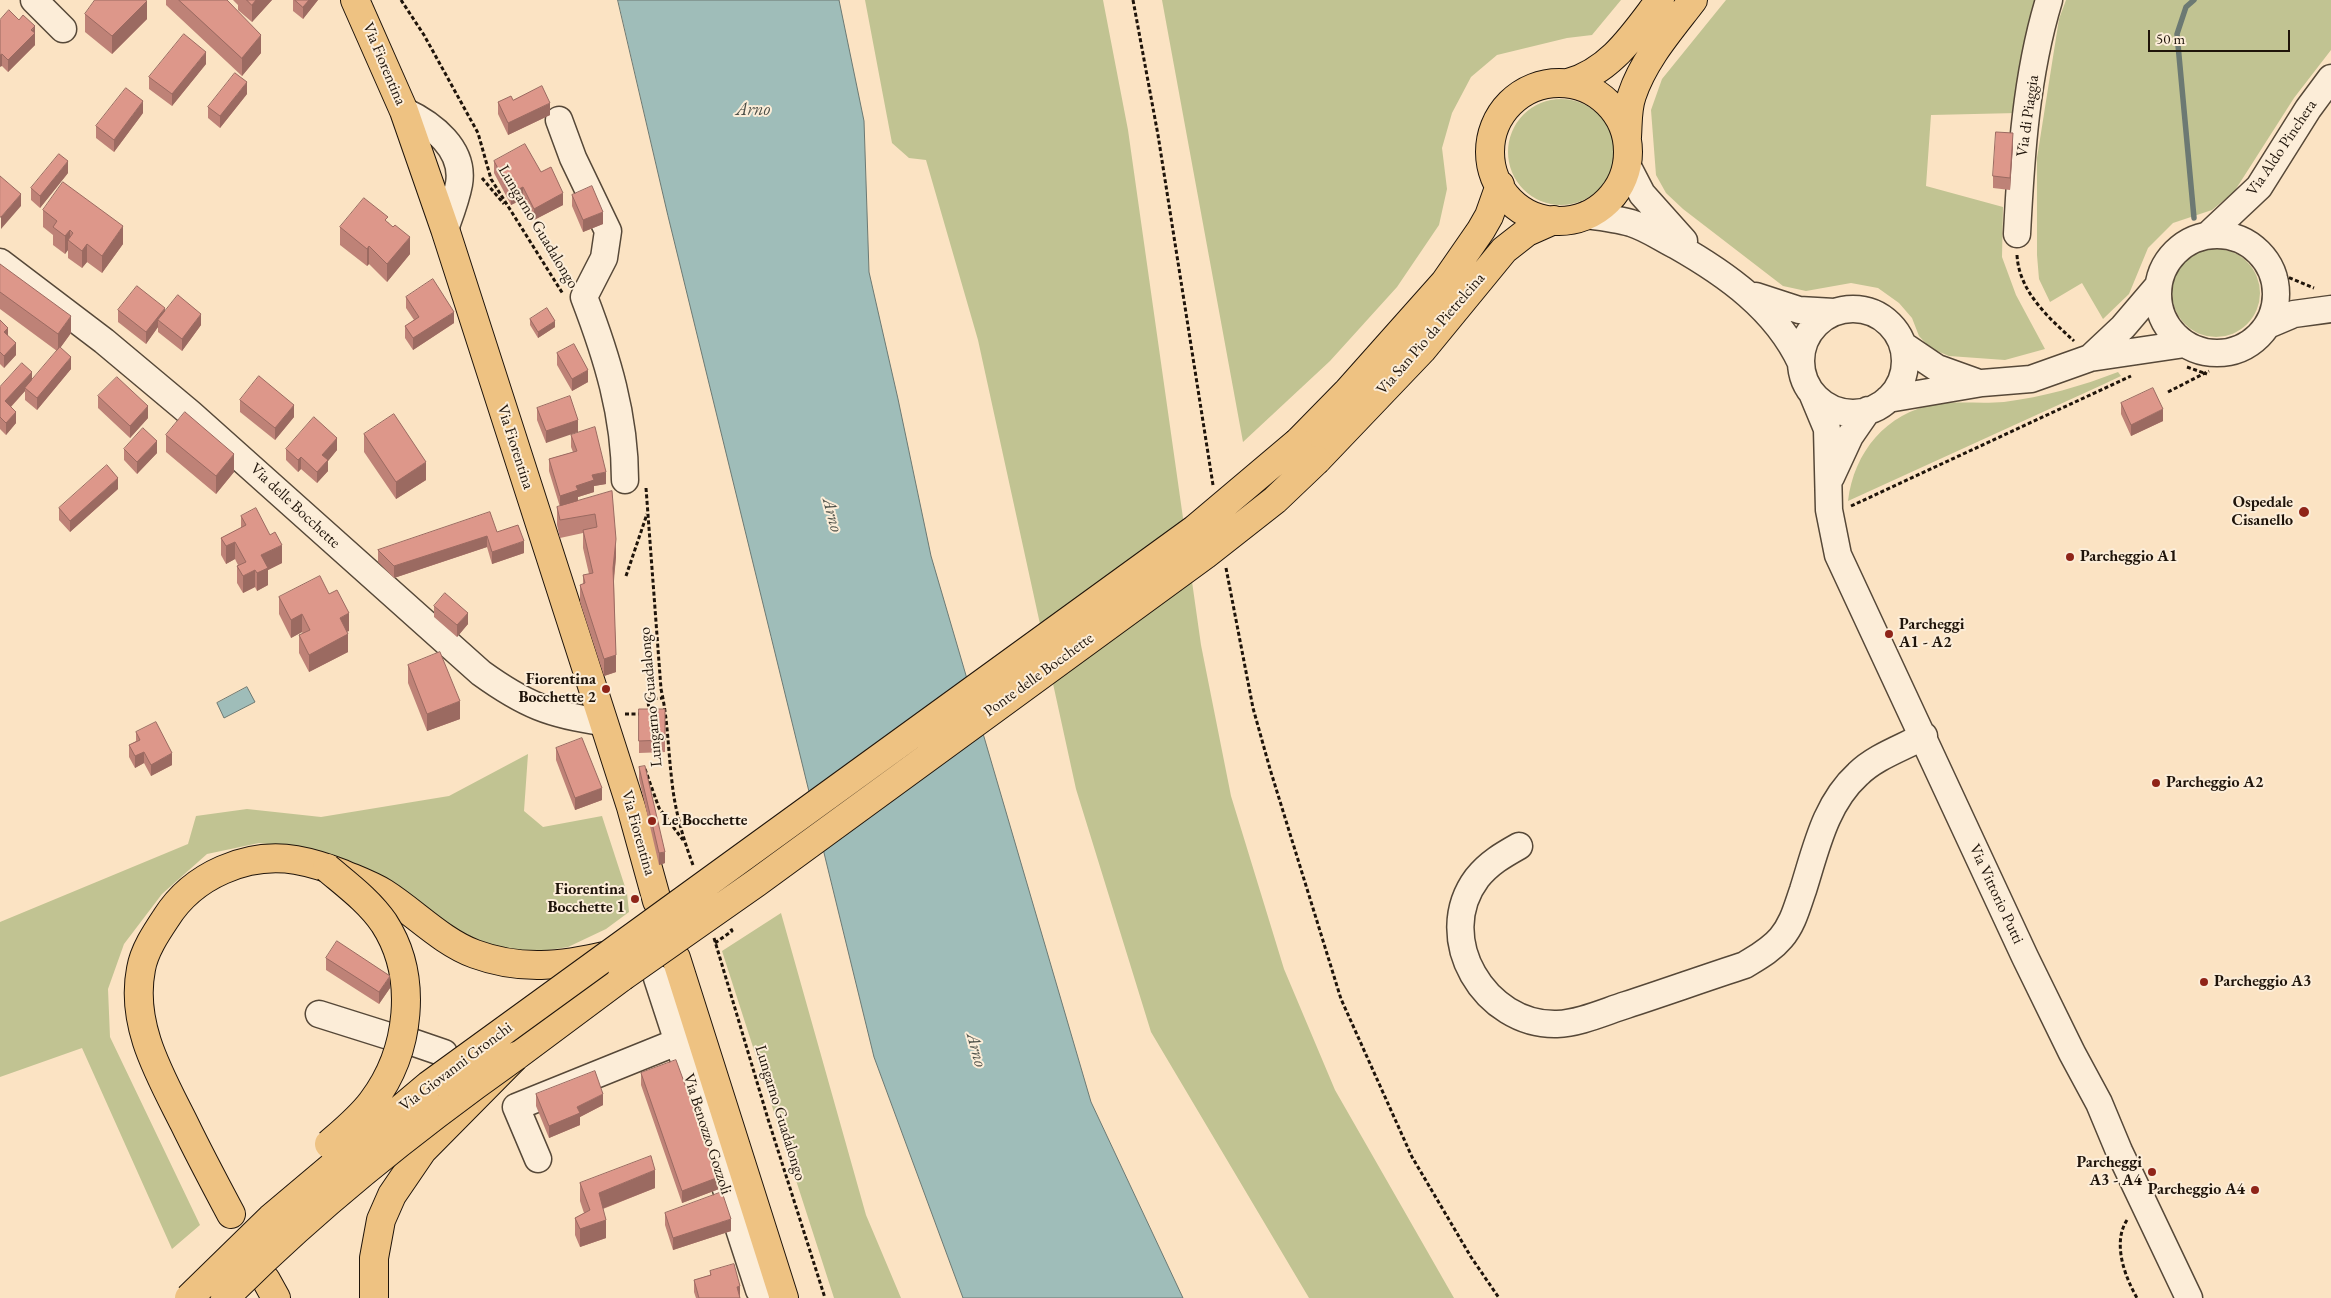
<!DOCTYPE html>
<style>
body{margin:0}
#map{position:relative;width:2331px;height:1298px;overflow:hidden;background:#fbe3c3;font-family:"EB Garamond",serif}
canvas{display:block}
.scale{position:absolute;left:2148px;top:30px;width:142px;height:22px;box-sizing:border-box;border:2px solid #1f140a;border-top:0;padding-left:6px;font-size:15px;line-height:18px;white-space:nowrap;color:#1f140a;-webkit-text-stroke:4px #fcedd8;paint-order:stroke}
</style>
<div id="map">
<canvas width="2331" height="1298"></canvas>
<div class="scale">50 m</div>
</div>
<script>
const c = document.querySelector('canvas').getContext('2d');
c.lineJoin = 'round';
function fill(path, color) {
  c.fillStyle = color;
  c.fill(path, 'evenodd');
}
function stroke(path, color, width, dash) {
  c.strokeStyle = color;
  c.lineWidth = width;
  c.lineCap = dash ? 'butt' : 'round';
  c.setLineDash(dash || []);
  c.stroke(path);
}
function drawText(font, color, halo, rows, align = 'center') {
  c.font = font + ' "EB Garamond",serif';
  c.lineWidth = 4;
  c.setLineDash([]);
  c.textBaseline = 'middle';
  c.strokeStyle = halo;
  c.fillStyle = color;
  for (const [text, x, y, turn = 0] of rows) {
    c.save();
    c.translate(x, y);
    c.rotate((+turn || 0) * Math.PI / 180);
    c.textAlign = isNaN(turn) ? turn : align;
    if (halo) c.strokeText(text, 0, 0);
    c.fillText(text, 0, 0);
    c.restore();
  }
}
fill(new Path2D(`
 M865 0H1103L1128 130 1201 645 1231 796 1284 969 1335 1090 1454 1298H1309L1151 1032 1076 789 978 340 926 160 909 158 892 143Z
 M1162 0H1621L1592 35 1567 38 1497 55 1471 77 1452 113 1442 148 1447 189 1439 225 1397 287 1330 361 1243 442Z
 M1726 0H2037L2020 62 2017 113 1931 115 1926 186 2003 207 2002 257 2016 295 2045 349 2005 360 1949 356 1930 348 1919 336 1912 318 1899 303 1878 288 1851 283 1806 291 1783 286 1683 209 1666 193 1656 175 1651 110 1662 79Z
 M2066 0H2331V50L2294 98 2234 192 2212 210 2173 223 2148 248 2129 294 2103 319 2082 283 2050 302 2039 279 2037 255V158L2059 19Z
 M1508 152a53 53 0 1 1 106 0a53 53 0 1 1-106 0Z
 M2172 293a44 44 0 1 1 88 0a44 44 0 1 1-88 0Z
 M2118 372 2121 376 2102 385 1848 501C1854 452 1886 413 1936 404 1955 401 1983 404 2004 402 2043 397 2082 386 2118 372Z
 M528 754 524 811 543 827 602 816 627 893 629 912 606 929 568 947 522 954 474 941 423 906 357 867 316 850 259 843 207 854 162 894 124 944 108 989 110 1037 200 1225 172 1249 82 1048 0 1077V922L188 844 196 816 247 809 321 817 449 796Z
 M781 913 866 1215 901 1298H834L722 951Z`), '#c1c392');
const water = new Path2D(`
 M618 0H839L864 121 869 272 898 399 931 556 1091 1102 1183 1298H963L874 1057 668 216Z
 M247 687 255 702 224 718 217 703Z`);
fill(water, '#9fbdb9');
stroke(water, '#6c7973', 1);
stroke(new Path2D(`
 M2194 218 2177 34 2186 7 2194 0`), '#6c7973', 5.5);
const minor = new Path2D(`
 M34 0 63 29
 M404 111C432 124 465 149 459 184 456 200 450 215 445 229
 M559 120 573 158 608 231 604 258 584 297C607 357 625 415 625 480
 M1627 165 1642 194 1684 241
 M1586 215C1601 217 1617 219 1631 223 1647 228 1661 238 1675 245 1726 274 1776 309 1801 363
 M2017 234C2021 156 2026 76 2049 0
 M2158 294a59 59 0 1 1 118 0a59 59 0 1 1-118 0Z
 M2208 235 2259 187 2308 109 2331 78
 M0 262 104 341 190 413 481 673C524 704 550 715 603 722
 M1756 296 1799 310 1834 312
 M1801 361a52 52 0 1 1 104 0a52 52 0 1 1-104 0Z
 M2268 325 2294 314 2331 309
 M1903 345 1937 368 1976 382
 M2090 358 2123 327 2158 286
 M1812 393 1827 429 1829 510 1838 555 2025 957 2072 1053 2099 1103 2119 1151 2189 1298
 M1888 399 1982 383 2031 379 2090 358 2185 344
 M1831 477 1850 436 1868 410
 M1519 846C1503 855 1489 863 1477 878 1432 938 1485 1026 1557 1024 1580 1023 1604 1012 1626 1005 1666 992 1705 978 1745 965 1758 957 1771 950 1781 938 1793 924 1797 907 1803 890 1816 849 1825 804 1858 774 1875 757 1902 748 1924 736
 M657 978 759 1290
 M319 1014 392 1037
 M409 1041 444 1053
 M538 1159 516 1107 677 1042`);
const major = new Path2D(`
 M355 0 404 111 445 229 631 807 657 901
 M1568 83C1611 71 1634 34 1660 0
 M1490 152a69 69 0 1 1 138 0a69 69 0 1 1-138 0Z
 M1627 137C1628 123 1627 109 1632 95 1644 59 1671 29 1693 0
 M1298 442 1348 391 1445 282 1481 230 1489 216 1500 185
 M1317 460 1422 350 1504 250 1527 232 1554 220
 M676 958 784 1298
 M231 1214C215 1184 199 1154 184 1123 160 1075 130 1025 141 969 144 951 156 933 166 918 193 875 247 852 296 860 313 863 328 868 343 874 357 880 371 885 384 893 414 912 442 942 475 954 521 971 562 966 608 955
 M266 1280 276 1298
 M374 1298V1258L381 1220 392 1195 422 1151 516 1056 622 977`);
stroke(minor, '#564838', 29);
stroke(major, '#1f140a', 30);
stroke(new Path2D(`
 M401 0 424 35 478 133 491 179 563 294
 M1133 0 1158 135 1213 485
 M482 178 504 204
 M2017 255C2019 292 2049 318 2074 341
 M2271 270 2314 288
 M2187 367 2207 374
 M2168 392 2209 371
 M646 488 661 689C668 720 668 750 672 782 675 811 683 838 693 865
 M1851 506 2131 376
 M1226 568 1253 708 1270 769 1341 999 1412 1157 1471 1257 1499 1298
 M626 576 647 514
 M649 713 648 699 663 698
 M625 714H641
 M645 769 659 808 683 840
 M714 938 768 1119 825 1298
 M715 943 732 931 730 927
 M2127 1220C2112 1243 2125 1277 2137 1298`), '#1f140a', 3, [4, 2.5]);
stroke(minor, '#fcedd8', 26);
stroke(major, '#eec282', 28);
const majorBridge = new Path2D(`
 M327 868C347 885 369 901 384 923 419 977 410 1052 372 1102 360 1118 344 1131 329 1144
 M622 977 756 883 1205 555 1275 500 1317 460
 M189 1298 271 1218 429 1085 1195 529 1298 442
 M225 1298C314 1208 413 1129 516 1056`);
stroke(majorBridge, '#1f140a', 30, []);
stroke(majorBridge, '#eec282', 28);
fill(new Path2D(`
 M166 0H227L261 53 242 76 166 5Z
 M233 0H272L252 22 238 10V5Z
 M293 0H318L303 19 293 11Z
 M85 14 147 19 112 54 85 32Z
 M0 20 35 38V45L8 72 2 66Z
 M206 64 172 106 149 89V77Z
 M247 94 220 128 208 118V107Z
 M513 100 550 115 508 135 498 114V102Z
 M143 113 114 152 96 138V126Z
 M2013 145 2010 190 1993 188V176Z
 M494 161 541 172 563 205 534 220 523 199 511 205 494 173Z
 M68 173 40 208 31 200V188Z
 M572 195 603 224 583 232 572 206Z
 M43 210 123 244 102 273 87 262 82 268 68 258V250L65 254 53 245V235L43 227Z
 M388 222 410 254 387 282 369 264 367 266 340 245V227Z
 M0 264 71 333 60 348 71 369 37 410 25 400V391L11 407 16 423 6 435 0 429V387L32 381 57 351 0 309Z
 M406 297 454 323 413 350 405 338V326L414 320 406 308Z
 M118 310 165 312 201 325 182 351 158 332V327L146 344 118 322Z
 M530 319 555 327 538 338 530 325Z
 M0 320 8 336 16 355 4 368 0 364Z
 M557 353 588 382 572 391 557 365Z
 M98 396 148 418 130 438 98 408Z
 M240 400 294 417 275 440 240 412Z
 M2121 403 2163 421 2131 436 2121 414Z
 M537 408 578 420 546 443 537 420Z
 M364 434 426 480 396 499 364 452Z
 M166 435 234 472 216 494 166 452Z
 M571 435 606 484 594 486V492L578 497V501L612 491 616 557 614 581 616 672 604 676 580 602V585L583 584V575L589 574 583 548V533L560 538 557 525V507H560L549 471V459L573 452 571 447Z
 M124 449 157 453 137 474 124 460Z
 M286 449 337 450 328 461V471L317 483 301 469 298 472 286 460Z
 M118 489 70 532 59 520V508Z
 M241 516 282 563 268 570V585L257 591 255 587 243 593 237 583V566L238 565 235 559 226 564 221 555V538L241 528Z
 M497 532 524 553 492 564 487 547 394 578 378 562V550Z
 M329 594 349 631H347L348 652 309 672 299 653V635L303 634 302 632 291 638 279 614V597Z
 M434 606 468 624 457 637 434 617Z
 M408 665 460 719 427 731 408 683Z
 M639 709 665 740V752L639 753Z
 M136 732 172 765 151 776 144 763 135 768 129 757V745L136 741Z
 M556 748 602 800 575 810 556 760Z
 M639 767 665 863 659 865 639 779Z
 M326 958 390 988 379 1004 326 970Z
 M641 1073 719 1189 682 1203 641 1085Z
 M536 1094 603 1105 580 1117V1125L549 1138 536 1106Z
 M580 1183 655 1188 603 1209 606 1238 580 1247 575 1235V1218L584 1213 580 1201Z
 M665 1213 731 1231 673 1250 665 1225Z
 M710 1271 740 1298H696L694 1292V1280L710 1275Z`), '#be8277');
fill(new Path2D(`
 M256 0H272L252 22V5Z
 M309 0H318L303 19V7Z
 M147 1V19L112 54V36Z
 M35 26V45L8 72V60Z
 M261 35V53L242 76V58Z
 M206 52V64L172 106V94Z
 M2 54V66L0 67V55Z
 M247 82V94L220 128V116Z
 M143 101V113L114 152V140Z
 M550 103V115L508 135V123Z
 M2013 133V145L2010 190V178Z
 M68 161V173L40 208V196Z
 M523 187V199L511 205V193Z
 M563 193V205L534 220V209Z
 M21 194V206L1 229V217Z
 M603 212V224L583 232V220Z
 M123 226V244L102 273V256Z
 M70 230V241L68 240V250L65 254V236Z
 M410 237V254L387 282V264Z
 M87 244V262L82 268V251Z
 M369 246V264L367 266V249Z
 M165 308V319L158 320V327L146 344V332Z
 M454 312V323L413 350V338Z
 M201 314V325L182 351V339Z
 M71 316V333L58 351V334Z
 M555 321V327L538 338V332Z
 M8 328V339L4 332Z
 M16 343V355L4 368V356Z
 M71 357V369L37 410V398Z
 M588 370V382L572 391V379Z
 M32 372V384L25 388V391L5 413V401Z
 M294 405V417L275 440V428Z
 M148 406V418L130 438V426Z
 M2163 409V421L2131 436V425Z
 M16 412V423L6 435V423Z
 M578 420V432L546 443V431Z
 M337 438V450L328 461V471L317 483V472L322 455Z
 M157 441V453L137 474V462Z
 M234 454V472L216 494V476Z
 M301 457V469L298 472V460Z
 M426 462V480L396 499V482Z
 M606 472V484L594 486V492L578 497V502L560 508V496L592 475Z
 M118 478V489L70 532V521Z
 M487 536V547L394 578V566Z
 M616 539V557L613 585V568Z
 M524 541V553L492 564V552Z
 M235 542V559L226 564V546Z
 M282 545V563L268 570V585L257 591V573L261 555Z
 M255 570V587L243 593V576Z
 M349 613V631L340 635V618Z
 M468 613V624L457 637V625Z
 M302 614V632L291 638V620Z
 M348 634V652L309 672V655Z
 M616 655V672L604 676V659Z
 M460 701V719L427 731V714Z
 M144 752V763L135 768V756Z
 M172 753V765L151 776V765Z
 M602 788V800L575 810V798Z
 M665 852V863L659 865V853Z
 M390 976V988L379 1004V992Z
 M603 1094V1105L580 1117V1125L549 1138V1126L577 1107Z
 M655 1170V1188L599 1210V1193Z
 M719 1177V1189L682 1203V1191Z
 M731 1219V1231L673 1250V1238Z
 M606 1220V1238L580 1247V1229Z
 M740 1286V1298H737V1287Z`), '#9b6a61');
const building = new Path2D(`
 M95 0H145L147 1 112 36 85 14Z
 M179 0H227L261 35 242 58Z
 M247 0H256L252 5Z
 M295 0H309L303 7Z
 M9 10 19 20 23 15 35 26 31 30 35 33 8 60 2 54 0 55V20Z
 M184 34 206 52 172 94 149 77Z
 M235 73 247 82 220 116 208 107Z
 M542 86 550 103 508 123 498 102 511 96 513 100Z
 M126 88 143 101 114 140 96 126Z
 M1996 132 2013 133 2010 178 1993 176Z
 M525 144 541 172 551 167 563 193 534 209 523 187 511 193 494 161Z
 M59 154 68 161 40 196 31 188Z
 M0 176 21 194 1 217H0Z
 M63 182 123 226 102 256 87 244 82 251 68 240 73 233 70 230 65 236 53 227 57 221 43 210Z
 M592 186 603 212 583 220 572 195Z
 M364 198 388 217 385 220 393 227 395 225 410 237 387 264 369 246 367 249 340 227Z
 M0 264 71 316 58 334 0 292Z
 M433 279 454 312 413 338 405 326 419 317 406 297Z
 M137 286 165 308 146 332 118 310Z
 M178 295 201 314 182 339 158 320Z
 M547 308 555 321 538 332 530 319Z
 M0 320 8 328 4 332 16 343 4 356 0 352Z
 M574 344 588 370 572 379 557 353Z
 M60 347 71 357 37 398 25 388Z
 M22 363 32 372 5 401 16 412 6 423 0 417V387Z
 M259 376 294 405 275 428 240 400Z
 M117 377 148 406 130 426 98 396Z
 M2153 388 2163 409 2131 425 2121 403Z
 M570 396 578 420 546 431 537 408Z
 M185 412 234 454 216 476 166 435Z
 M394 414 426 462 396 482 364 434Z
 M314 417 337 438 322 455 328 460 317 472 301 457 298 460 286 449Z
 M595 427 606 472 592 475 594 480 576 486 578 490 560 496 549 459 577 451 571 435Z
 M143 428 157 441 137 462 124 449Z
 M107 465 118 478 70 521 59 508Z
 M612 491 616 539 613 568 616 655 604 659 580 585 585 583 583 575 593 573 583 530 597 527 595 514 560 520 557 507Z
 M256 508 270 535 275 532 282 545 261 555 268 568 257 573 255 570 243 576 237 566 246 562 235 542 226 546 221 538 246 525 241 516Z
 M490 512 497 532 518 525 524 541 492 552 487 536 394 566 378 550Z
 M320 576 329 594 337 590 349 613 340 618 348 634 309 655 299 635 310 630 302 614 291 620 279 597Z
 M445 593 468 613 457 625 434 606Z
 M440 652 460 701 427 714 408 665Z
 M639 709H665V740L639 741Z
 M156 722 172 753 151 765 144 752 135 756 129 745 140 740 136 732Z
 M582 738 602 788 575 798 556 748Z
 M645 766 665 852 659 853 639 767Z
 M337 941 390 976 379 992 326 958Z
 M676 1060 719 1177 682 1191 641 1073Z
 M595 1071 603 1094 577 1107 580 1113 549 1126 536 1094Z
 M651 1156 655 1170 599 1193 606 1220 580 1229 575 1218 590 1210 580 1183Z
 M722 1192 731 1219 673 1238 665 1213Z
 M734 1264 740 1286 737 1287 740 1298H699L694 1280 711 1275 710 1271Z`);
fill(building, '#dd978a');
stroke(building, '#9b6a61', 1);
for (const [x, y, r, color] of [
 [2304,512,6,"#8f2418"],
 [2070,557,5,"#8f2418"],
 [1889,634,5,"#8f2418"],
 [606,689,5,"#8f2418"],
 [2156,783,5,"#8f2418"],
 [652,821,5,"#8f2418"],
 [635,899,5,"#8f2418"],
 [2204,982,5,"#8f2418"],
 [2152,1172,5,"#8f2418"],
 [2255,1190,5,"#8f2418"]
]) {
  const dot = new Path2D();
  dot.arc(x, y, r, 0, 2 * Math.PI);
  c.fillStyle = color;
  c.fill(dot);
  stroke(dot, '#fcedd8', 2);
}
drawText('16px', '#1f140a', '#fcedd8', [
 ["Via Fiorentina",384,64,67],
 ["Via di Piaggia",2028,116,-82],
 ["Via Aldo Pinchera",2282,148,-56],
 ["Lungarno Guadalongo",538,227,59],
 ["Via San Pio da Pietrelcina",1431,334,-49],
 ["Via Fiorentina",515,447,72],
 ["Via delle Bocchette",295,506,43],
 ["Ponte delle Bocchette",1039,675,-36],
 ["Lungarno Guadalongo",651,697,-95],
 ["Via Fiorentina",638,833,74],
 ["Via Vittorio Putti",1996,894,65],
 ["Via Giovanni Gronchi",456,1067,-37],
 ["Lungarno Guadalongo",780,1113,73],
 ["Via Benozzo Gozzoli",707,1134,72]
]);
drawText('bold 16px', '#1f140a', '#fcedd8', [
 ["Ospedale",2293,503],
 ["Cisanello",2293,521],
 ["Parcheggio A1",2080,557,"left"],
 ["Parcheggi",1899,625,"left"],
 ["A1 - A2",1899,643,"left"],
 ["Fiorentina",596,680],
 ["Bocchette 2",596,698],
 ["Parcheggio A2",2166,783,"left"],
 ["Le Bocchette",662,821,"left"],
 ["Fiorentina",625,890],
 ["Bocchette 1",625,908],
 ["Parcheggio A3",2214,982,"left"],
 ["Parcheggi",2142,1163],
 ["A3 - A4",2142,1181],
 ["Parcheggio A4",2245,1190]
], 'right');
drawText('italic 18px', '#4c4f47', '#fcedd8', [
 ["Arno",753,110],
 ["Arno",832,515,75],
 ["Arno",976,1050,75]
]);
</script>
